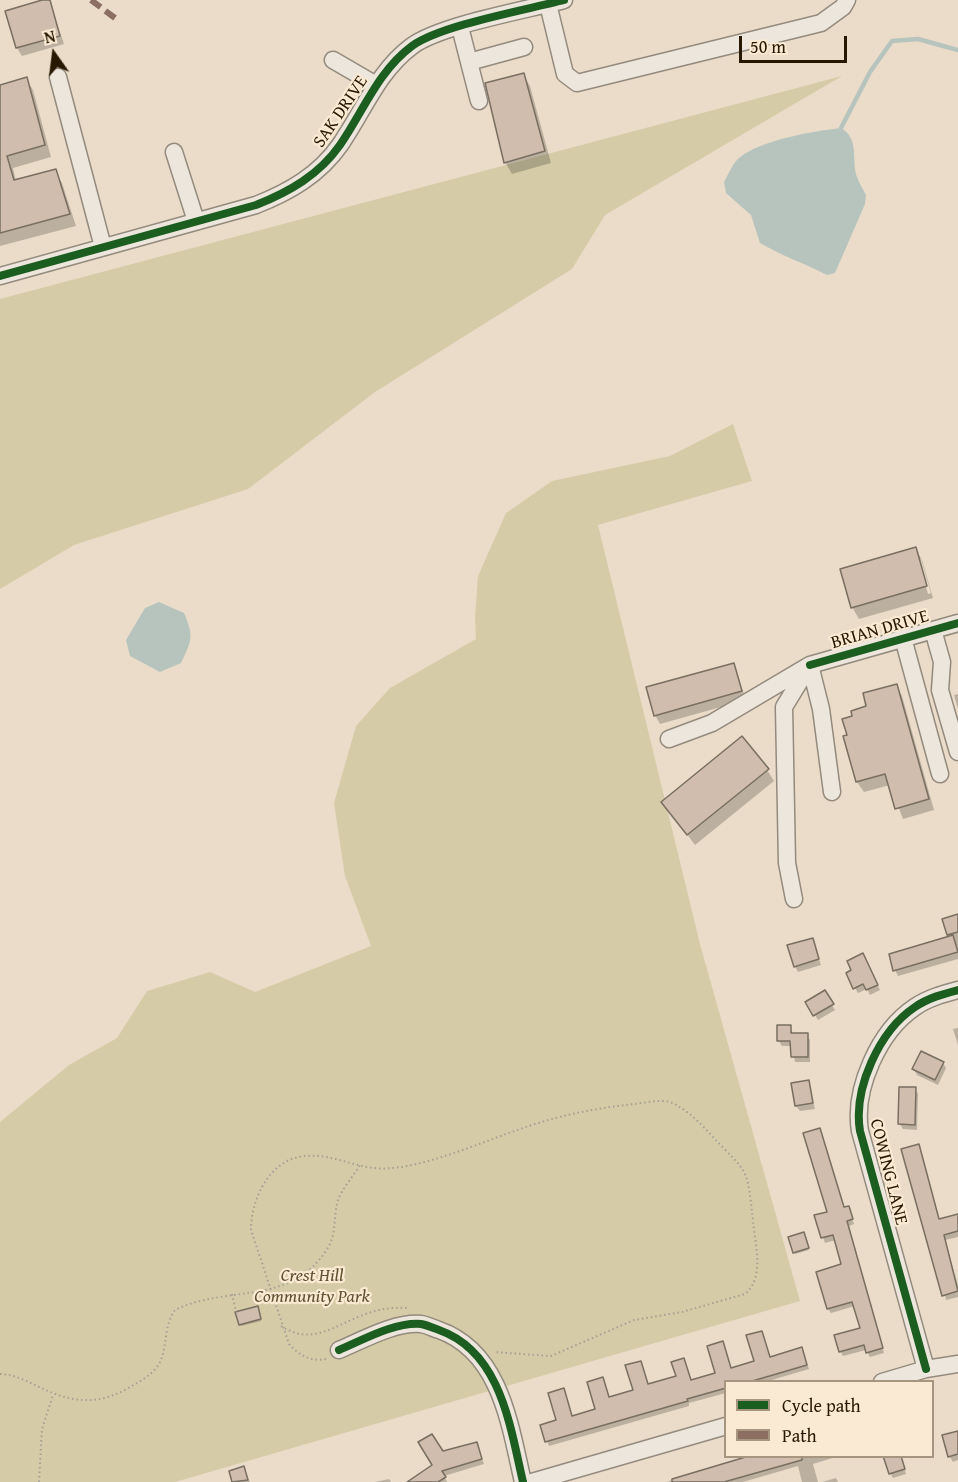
<!DOCTYPE html>
<style>
body{margin:0}
#map{position:relative;width:958px;height:1482px;overflow:hidden;background:#eadcc9;font-family:"Gentium Book Plus",serif}
canvas{display:block}
.legend{position:absolute;left:724px;top:1380px;width:210px;height:78px;box-sizing:border-box;background:#faead3;border:2px solid #a6967f;margin:0;padding:8px 10px;list-style:none;font-size:18px;color:#271801}
.legend li{display:flex;align-items:center;gap:12px;height:30px}
.legend b{width:30px;border:2px solid #a6967f}
.north{position:absolute;left:24px;top:24px;width:60px;height:60px;-webkit-text-stroke:4px #faead3;paint-order:stroke;rotate:346deg;font-size:16px;font-weight:700;line-height:24px;text-align:center;color:#271801}
.north::after{content:'';display:block;margin:auto;width:21px;height:27px;background:#271801;clip-path:polygon(50% 0,100% 100%,50% 72%,0 100%)}
.scale{position:absolute;left:739px;top:36px;width:108px;height:27px;box-sizing:border-box;border:3px solid #271801;border-top:0;padding-left:8px;font-size:18px;line-height:21px;white-space:nowrap;color:#271801;-webkit-text-stroke:4px #faead3;paint-order:stroke}
</style>
<div id="map">
<canvas width="958" height="1482"></canvas>
<ul class="legend">
<li><b style="height:8px;background:#1b5e20"></b>Cycle path</li>
<li><b style="height:8px;background:#8d6e63"></b>Path</li>
</ul>
<div class="north">N</div>
<div class="scale">50 m</div>
</div>
<script>
const c = document.querySelector('canvas').getContext('2d');
c.lineJoin = 'round';
function fill(path, color) {
  c.fillStyle = color;
  c.fill(path, 'evenodd');
}
function stroke(path, color, width, dash) {
  c.strokeStyle = color;
  c.lineWidth = width;
  c.lineCap = dash ? 'butt' : 'round';
  c.setLineDash(dash || []);
  c.stroke(path);
}
function drawText(font, color, halo, rows, align = 'center') {
  c.font = font + ' "Gentium Book Plus",serif';
  c.lineWidth = 4.5;
  c.setLineDash([]);
  c.textBaseline = 'middle';
  c.strokeStyle = halo;
  c.fillStyle = color;
  for (const [text, x, y, turn = 0] of rows) {
    c.save();
    c.translate(x, y);
    c.rotate((+turn || 0) * Math.PI / 180);
    c.textAlign = isNaN(turn) ? turn : align;
    if (halo) c.strokeText(text, 0, 0);
    c.fillText(text, 0, 0);
    c.restore();
  }
}
fill(new Path2D(`
 M842 76 605 215 572 269 375 392 248 489 74 545 0 589V299Z
 M733 424 752 481 598 525 700 944 800 1301 175 1482H0V1122L69 1065 117 1038 147 991 210 972 255 992 371 946 345 876 334 803 356 726 390 688 476 639 475 618 478 576 506 513 552 481 670 456Z`), '#d5cca7');
fill(new Path2D(`
 M841 128C860 139 851 160 857 177 859 183 863 189 866 195L865 204 835 273 827 275C804 263 782 256 760 243L751 215 726 193 724 182C728 175 732 164 739 158 760 140 814 131 841 128Z
 M159 602 184 613C194 637 192 640 181 663L160 672 130 656 126 640 145 608Z`), '#b7c4be');
fill(new Path2D(`
 M49 0 64 44 22 56 17 48Z
 M523 74 530 86 551 163 512 174 505 162Z
 M26 79 33 90 51 157 13 168 16 181 55 171 62 183 76 226 0 246V86Z
 M916 549 922 560 933 598 859 619 852 607ZM918 559H921L931 593 928 594Z
 M734 664 746 700 660 724 655 715Z
 M896 685 902 696 934 810 903 819 890 785 864 792 857 782 849 736 854 717Z
 M958 694V709L954 695Z
 M767 770 774 781 695 845 663 802Z
 M958 919V959L898 976 895 970 950 938 944 920Z
 M812 940 821 965 798 972 795 966Z
 M865 960 880 990 870 995 867 989 858 993 855 988Z
 M824 992 835 1010 818 1020 807 1002Z
 M790 1027 794 1035H807L810 1040V1062H795L792 1046H782L779 1041Z
 M958 1028V1045L953 1029Z
 M943 1063 946 1068 938 1085 917 1075 914 1069Z
 M808 1081 815 1109 800 1111 796 1106Z
 M915 1088 918 1094 917 1130 903 1129 900 1124Z
 M819 1130 845 1208 848 1207 854 1224 849 1226 884 1353 870 1357 866 1350 843 1356 840 1351 861 1329 855 1306 831 1313 828 1309 843 1265 836 1240 825 1243 816 1217 829 1213Z
 M918 1146 940 1221 958 1215V1237L945 1240 958 1285V1297L946 1300Z
 M805 1236 809 1250 795 1254 794 1252Z
 M259 1310 261 1321 241 1326 240 1324Z
 M762 1333 770 1358 802 1349 809 1369 765 1382H726V1393L689 1403V1406L549 1446 547 1441 558 1421 566 1395 572 1417 597 1410 609 1398 634 1391 641 1363 649 1386 677 1377 683 1360 691 1381 717 1374 722 1343 731 1369 756 1362Z
 M958 1433V1460L953 1462 950 1457Z
 M476 1444 484 1464 444 1476 447 1482H420L442 1453Z
 M756 1456H839L813 1464 818 1482H802L798 1466 743 1482H666Z
 M901 1456 906 1474 893 1478 890 1473Z
 M243 1468 250 1482H234L231 1472Z
 M836 1478 838 1482H822Z
 M389 1479 391 1482H375Z`), '#0003');
stroke(new Path2D(`
 M841 128 870 72 892 41 918 39 958 50`), '#b7c4be', 4.5);
const building = new Path2D(`
 M42 0H50L60 36 16 48 5 11Z
 M524 73 545 151 504 163 485 83Z
 M27 77 45 145 7 156 14 180 56 169 70 214 0 233V85Z
 M916 547 927 586 851 608 840 569Z
 M734 663 742 691 654 716 646 687Z
 M897 684 929 799 895 809 885 774 856 782 843 736 847 735 842 719 852 716 851 711 866 706 863 693Z
 M742 736 769 769 687 835 661 802Z
 M958 914V932L947 935 942 919Z
 M953 935 958 952 893 971 889 954Z
 M813 938 819 959 794 967 787 945Z
 M863 953 878 985 866 990 863 984 853 989 846 973 851 970 847 961Z
 M825 990 834 1004 813 1016 805 1002Z
 M777 1025H791V1033H808V1057H791L790 1041H777Z
 M921 1051 944 1062 935 1080 912 1069Z
 M809 1080 813 1103 795 1106 791 1083Z
 M899 1087H916L915 1125 898 1124Z
 M820 1128 844 1207 849 1206 853 1219 847 1221 883 1348 866 1353 864 1345 839 1352 834 1335 860 1328 852 1302 827 1309 816 1272 841 1264 833 1235 821 1238 814 1215 827 1212 803 1133Z
 M919 1144 939 1219 958 1214V1231L944 1235 958 1291 942 1296 901 1149Z
 M804 1232 809 1248 793 1253 788 1237Z
 M258 1306 261 1319 239 1325 235 1312Z
 M762 1331 770 1357 802 1347 807 1365 749 1382H726V1388L687 1399 688 1401 545 1442 540 1425 556 1420 548 1393 564 1388 572 1416 595 1409 587 1382 603 1377 609 1397 633 1390 625 1365 641 1361 648 1384 676 1376 671 1362 684 1358 691 1380 715 1373 707 1346 723 1341 731 1368 754 1361 746 1335Z
 M958 1431V1454L948 1457 942 1435Z
 M432 1434 443 1451 477 1442 482 1459 442 1471 446 1477 438 1482H407L432 1465 418 1442Z
 M749 1456H802V1460L724 1482H672V1479Z
 M883 1456H901L905 1469 889 1474Z
 M244 1466 248 1480 232 1482 229 1471Z`);
fill(building, '#d0bdad');
stroke(building, '#786f62', 1.5);
const minor = new Path2D(`
 M548 4 565 74 577 83 821 23 843 7 847 0
 M460 27 479 101
 M333 60 376 85
 M469 62 524 47
 M58 77 103 247
 M174 152 196 221
 M0 276 256 205C289 192 319 175 340 145 363 112 378 71 412 46 441 25 526 10 564 0
 M933 630 942 662 940 690 958 752
 M903 638 940 774
 M810 665 821 709 832 792
 M669 739 712 723 810 665 958 623
 M794 899 787 863 784 707 806 671
 M339 1350C363 1340 394 1322 421 1324 427 1325 433 1328 439 1330 501 1352 510 1426 523 1482
 M926 1369 860 1131C853 1089 879 1031 915 1007 928 998 943 994 958 990
 M882 1382 926 1369 958 1364
 M532 1482 726 1426`);
stroke(minor, '#948a7d', 19);
stroke(new Path2D(`
 M232 1294 236 1312
 M281 1326C311 1346 334 1326 363 1315 378 1309 392 1307 408 1308
 M326 1359C310 1362 299 1355 289 1344L251 1230C251 1205 263 1174 287 1161 314 1148 341 1162 367 1167 382 1170 397 1168 412 1165 453 1156 492 1138 532 1125 565 1114 599 1108 634 1104 645 1103 660 1099 670 1102 687 1109 700 1123 712 1136 749 1175 747 1166 753 1221 755 1244 765 1278 745 1294L682 1312 634 1320 551 1356 494 1352
 M0 1374C13 1374 24 1380 35 1385 65 1400 91 1407 123 1391 135 1384 148 1378 157 1367 169 1350 162 1328 175 1310 228 1284 291 1307 327 1249 337 1235 333 1216 338 1200 343 1187 353 1177 360 1165
 M39 1482 42 1429 53 1395`), '#a59f95', 2, [1.5, 3]);
stroke(minor, '#ede6dd', 16);
stroke(new Path2D(`
 M91 0 119 21`), '#8d6e63', 6, [12, 6]);
stroke(new Path2D(`
 M0 276 256 205C289 192 319 175 340 145 363 112 378 71 412 46 441 25 526 10 564 0
 M810 665 958 623
 M339 1350C363 1340 394 1322 421 1324 427 1325 433 1328 439 1330 501 1352 510 1426 523 1482
 M926 1369 860 1131C853 1089 879 1031 915 1007 928 998 943 994 958 990`), '#1b5e20', 8);
drawText('18px', '#271801', '#faead3', [
 ["SAK DRIVE",341,112,-56],
 ["BRIAN DRIVE",880,630,-16],
 ["COWING LANE",888,1172,76]
]);
drawText('italic 18px', '#5e5232', '#faead3', [
 ["Crest Hill",312,1276],
 ["Community Park",312,1297]
]);
</script>
